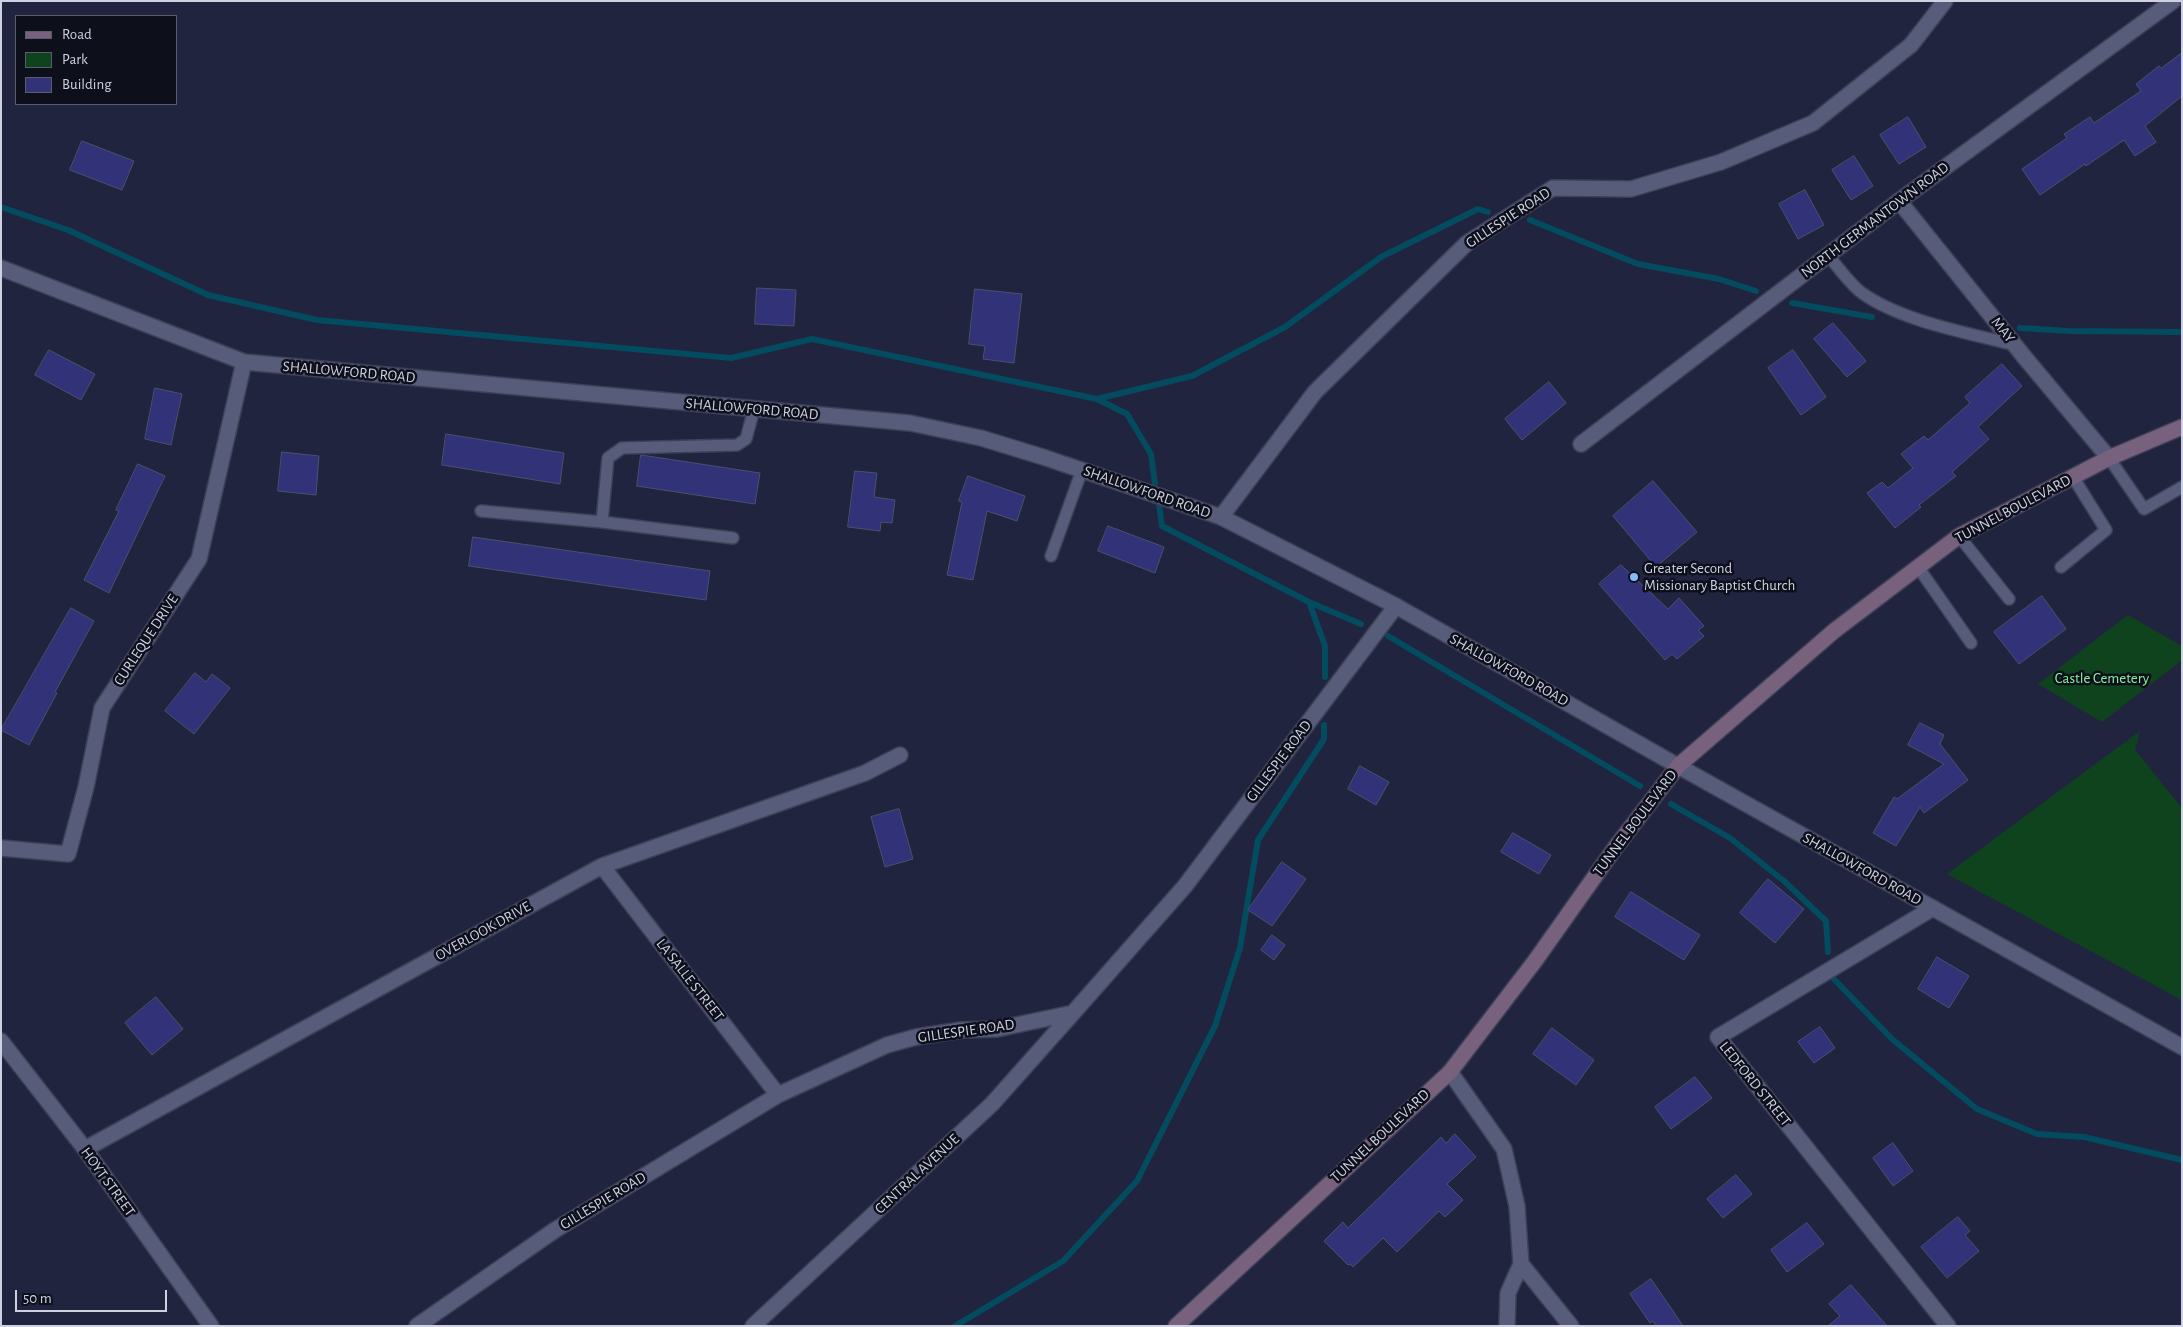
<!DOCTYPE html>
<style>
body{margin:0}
#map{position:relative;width:2183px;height:1327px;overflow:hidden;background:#21243f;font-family:"Alegreya Sans",sans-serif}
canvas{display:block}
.frame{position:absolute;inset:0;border:2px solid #cdd1e2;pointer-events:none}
.legend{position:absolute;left:15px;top:15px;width:162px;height:90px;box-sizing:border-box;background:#0d0f1b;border:1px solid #5a5d6b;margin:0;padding:6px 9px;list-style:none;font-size:15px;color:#cdd1e2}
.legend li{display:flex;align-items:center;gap:10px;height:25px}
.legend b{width:25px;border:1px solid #5a5d6b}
.scale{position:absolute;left:15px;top:1290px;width:152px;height:22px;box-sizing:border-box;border:2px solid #cdd1e2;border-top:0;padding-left:6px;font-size:15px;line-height:18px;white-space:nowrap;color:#cdd1e2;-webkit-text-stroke:4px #0d0f1b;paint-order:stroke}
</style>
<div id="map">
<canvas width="2183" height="1327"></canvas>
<div class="frame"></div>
<ul class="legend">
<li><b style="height:6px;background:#78617c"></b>Road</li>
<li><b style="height:14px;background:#0f431e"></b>Park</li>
<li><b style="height:14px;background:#313278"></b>Building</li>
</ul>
<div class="scale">50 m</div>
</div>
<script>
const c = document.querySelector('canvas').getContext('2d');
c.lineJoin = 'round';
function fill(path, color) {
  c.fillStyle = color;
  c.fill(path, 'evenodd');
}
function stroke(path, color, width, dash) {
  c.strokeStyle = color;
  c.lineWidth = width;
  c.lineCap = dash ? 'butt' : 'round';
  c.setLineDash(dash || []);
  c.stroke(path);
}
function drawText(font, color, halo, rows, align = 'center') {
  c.font = font + ' "Alegreya Sans",sans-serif';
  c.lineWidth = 5;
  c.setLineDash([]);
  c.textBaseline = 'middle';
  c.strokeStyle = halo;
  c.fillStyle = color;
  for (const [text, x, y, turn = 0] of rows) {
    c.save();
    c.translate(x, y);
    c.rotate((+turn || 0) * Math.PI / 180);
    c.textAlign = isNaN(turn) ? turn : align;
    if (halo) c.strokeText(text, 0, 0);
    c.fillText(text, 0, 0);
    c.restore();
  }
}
fill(new Path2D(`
 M2128 615 2182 646V660L2102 722 2038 684Z
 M2140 731 2135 750 2182 808V1000L1947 874Z`), '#0f431e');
stroke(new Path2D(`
 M1 207 68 230 208 295 317 320 731 358 812 339 1097 399 1127 414 1151 454 1155 484
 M1530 220 1638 264 1719 279 1756 291
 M1792 303 1872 317
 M2020 328 2070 331 2182 332
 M1097 399 1192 376 1285 327 1381 257 1478 209 1488 212
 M1159 504 1162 526 1309 602 1361 624
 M1309 602 1325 646V677
 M1388 636 1640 786
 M1671 804 1730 838 1784 881 1826 921 1828 952
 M1829 974 1892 1039 1977 1109 2037 1134 2084 1137 2182 1160
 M955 1326 1063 1261 1137 1181 1215 1026 1240 948 1258 840 1324 739V725`), '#034b5e', 6);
const building = new Path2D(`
 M2182 53V96L2145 126 2156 142 2135 156 2124 140 2086 166 2085 164 2040 195 2022 169 2067 138 2064 134 2090 117 2094 123 2141 91 2136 84 2159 66 2161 68Z
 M1908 117 1926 147 1899 164 1880 135Z
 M82 141 134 161 122 190 70 170Z
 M1854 156 1873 186 1851 200 1832 170Z
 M1805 190 1824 225 1798 239 1779 204Z
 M757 288 796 290 794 326 755 324Z
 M975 289 1022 294 1014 363 983 359 985 346 969 344Z
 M1833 323 1866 361 1847 377 1814 339Z
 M49 350 95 374 81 400 35 375Z
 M1793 350 1826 397 1801 415 1768 368Z
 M2002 364 2022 386 1978 427 1989 439 1952 472 1956 476 1919 505 1921 507 1895 528 1867 493 1882 482 1888 488 1913 468 1901 454 1924 436 1928 440 1970 403 1965 397Z
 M1549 382 1566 403 1522 440 1505 419Z
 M155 388 182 394 171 445 145 439Z
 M446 434 564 453 560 484 442 465Z
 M282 452 319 456 316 495 278 491Z
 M641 455 760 473 755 504 637 486Z
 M138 464 165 476 109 593 84 580 119 511 116 510Z
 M855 471 877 473 874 497 895 500 892 523 881 522 880 531 848 527Z
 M968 476 1025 496 1017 521 987 511 973 580 947 575 962 502 959 501Z
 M1653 481 1697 532 1656 567 1613 516Z
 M1108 526 1164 547 1155 573 1098 551Z
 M473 537 710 571 706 600 469 566Z
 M1621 565 1668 609 1679 598 1704 626 1698 630 1704 636 1677 659 1672 654 1665 660 1599 584Z
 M2042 596 2066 629 2019 664 1994 632Z
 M71 608 94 621 55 692 57 693 29 745 1 730Z
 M195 673 206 682 212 674 230 688 194 734 165 711Z
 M1920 723 1944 735 1940 744 1968 780 1924 813 1920 807 1896 846 1873 833 1894 797 1897 799 1944 764 1908 745Z
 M1360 766 1389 782 1376 805 1348 789Z
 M899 809 913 859 885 867 871 817Z
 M1513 833 1551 855 1539 874 1501 852Z
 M1282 862 1306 879 1272 926 1248 910Z
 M1768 879 1804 909 1775 943 1740 913Z
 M1631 892 1700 935 1684 960 1615 917Z
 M1272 935 1285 945 1274 960 1261 950Z
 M1937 957 1969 976 1949 1008 1918 989Z
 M156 997 183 1029 152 1055 125 1023Z
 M1820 1027 1835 1048 1814 1063 1798 1042Z
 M1552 1028 1594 1060 1576 1085 1533 1054Z
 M1695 1077 1712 1098 1671 1129 1655 1107Z
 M1455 1134 1476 1157 1447 1184 1463 1200 1445 1217 1439 1211 1397 1252 1383 1238 1353 1267 1350 1264 1348 1265 1324 1241 1343 1222 1348 1228 1441 1137 1446 1143Z
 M1893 1143 1913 1171 1893 1186 1873 1158Z
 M1736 1175 1752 1194 1723 1218 1707 1199Z
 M1958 1217 1970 1231 1965 1235 1979 1251 1947 1278 1921 1247Z
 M1807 1223 1824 1244 1787 1272 1771 1250Z
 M1651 1279 1671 1308 1683 1326H1656L1653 1321 1650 1323 1630 1294Z
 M1851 1285 1887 1326H1828L1840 1316 1829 1304Z`);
fill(building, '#313278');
stroke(building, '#4b506d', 1);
const service = new Path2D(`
 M1828 255C1838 267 1849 283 1862 293 1901 321 1968 333 2015 345
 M2109 458 2144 509 2182 487
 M481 511 602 522 608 458 622 448 737 445 746 439 754 409
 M602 522 733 538
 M1959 536 2009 599
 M1051 556 1082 470
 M1918 567 1971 643
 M2061 567 2106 530 2073 477`);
const minor = new Path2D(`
 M1899 201 2026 359 2109 458
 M1581 444 1899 201 2173 1
 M1221 517 1315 392 1467 243 1553 188 1631 189 1721 162 1813 123 1911 45 1945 1
 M1 848 68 854 86 787 102 708 199 559 244 362
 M602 866 778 1095
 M1933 908 1718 1037 1948 1326
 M1 1041 85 1149 211 1326
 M1450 1072 1504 1149 1517 1206 1521 1264 1508 1293 1507 1326
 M85 1149 602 866 865 773 900 755
 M1521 1264 1571 1326
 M417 1326 555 1230 778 1095 887 1045 916 1037 961 1030 997 1029 1073 1013 1185 886 1396 606
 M753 1326 992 1104 1073 1013`);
const tertiary = new Path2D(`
 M1 268 244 362 910 423 981 438 1043 457 1221 517 1396 606 1678 766 2182 1047`);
const secondary = new Path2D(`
 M1176 1326 1450 1072 1535 961 1615 848 1678 766 1834 631 1959 536 2109 458 2182 427`);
stroke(service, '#3d4056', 14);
stroke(minor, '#3d4056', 18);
stroke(tertiary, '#3d4056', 18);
stroke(secondary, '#3d4056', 18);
stroke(service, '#575c7a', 11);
stroke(minor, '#575c7a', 15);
stroke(tertiary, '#575c7a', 15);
stroke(secondary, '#78617c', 15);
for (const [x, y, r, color] of [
 [1634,577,5,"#84bcfb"]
]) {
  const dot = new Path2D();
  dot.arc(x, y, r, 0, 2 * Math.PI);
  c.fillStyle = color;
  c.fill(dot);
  stroke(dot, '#0d0f1b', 2);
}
drawText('15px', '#cdd1e2', '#0d0f1b', [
 ["GILLESPIE ROAD",1508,218,-33],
 ["NORTH GERMANTOWN ROAD",1875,220,-37],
 ["MAY",2003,330,51],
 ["SHALLOWFORD ROAD",349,372,5],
 ["SHALLOWFORD ROAD",752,409,5],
 ["SHALLOWFORD ROAD",1147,492,19],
 ["TUNNEL BOULEVARD",2013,509,-28],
 ["CURLEQUE DRIVE",146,640,-57],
 ["SHALLOWFORD ROAD",1509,670,29],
 ["GILLESPIE ROAD",1279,761,-53],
 ["TUNNEL BOULEVARD",1635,823,-53],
 ["SHALLOWFORD ROAD",1862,869,29],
 ["OVERLOOK DRIVE",483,931,-29],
 ["LA SALLE STREET",690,980,52],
 ["GILLESPIE ROAD",966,1031,-8],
 ["LEDFORD STREET",1755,1084,51],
 ["TUNNEL BOULEVARD",1380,1136,-43],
 ["CENTRAL AVENUE",917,1174,-43],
 ["HOYT STREET",108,1182,54],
 ["GILLESPIE ROAD",603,1201,-31]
]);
drawText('15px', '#cdd1e2', '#0d0f1b', [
 ["Greater Second",1644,568],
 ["Missionary Baptist Church",1644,585]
], 'left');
drawText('15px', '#8af0a0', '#0d0f1b', [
 ["Castle Cemetery",2102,678]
]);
</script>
